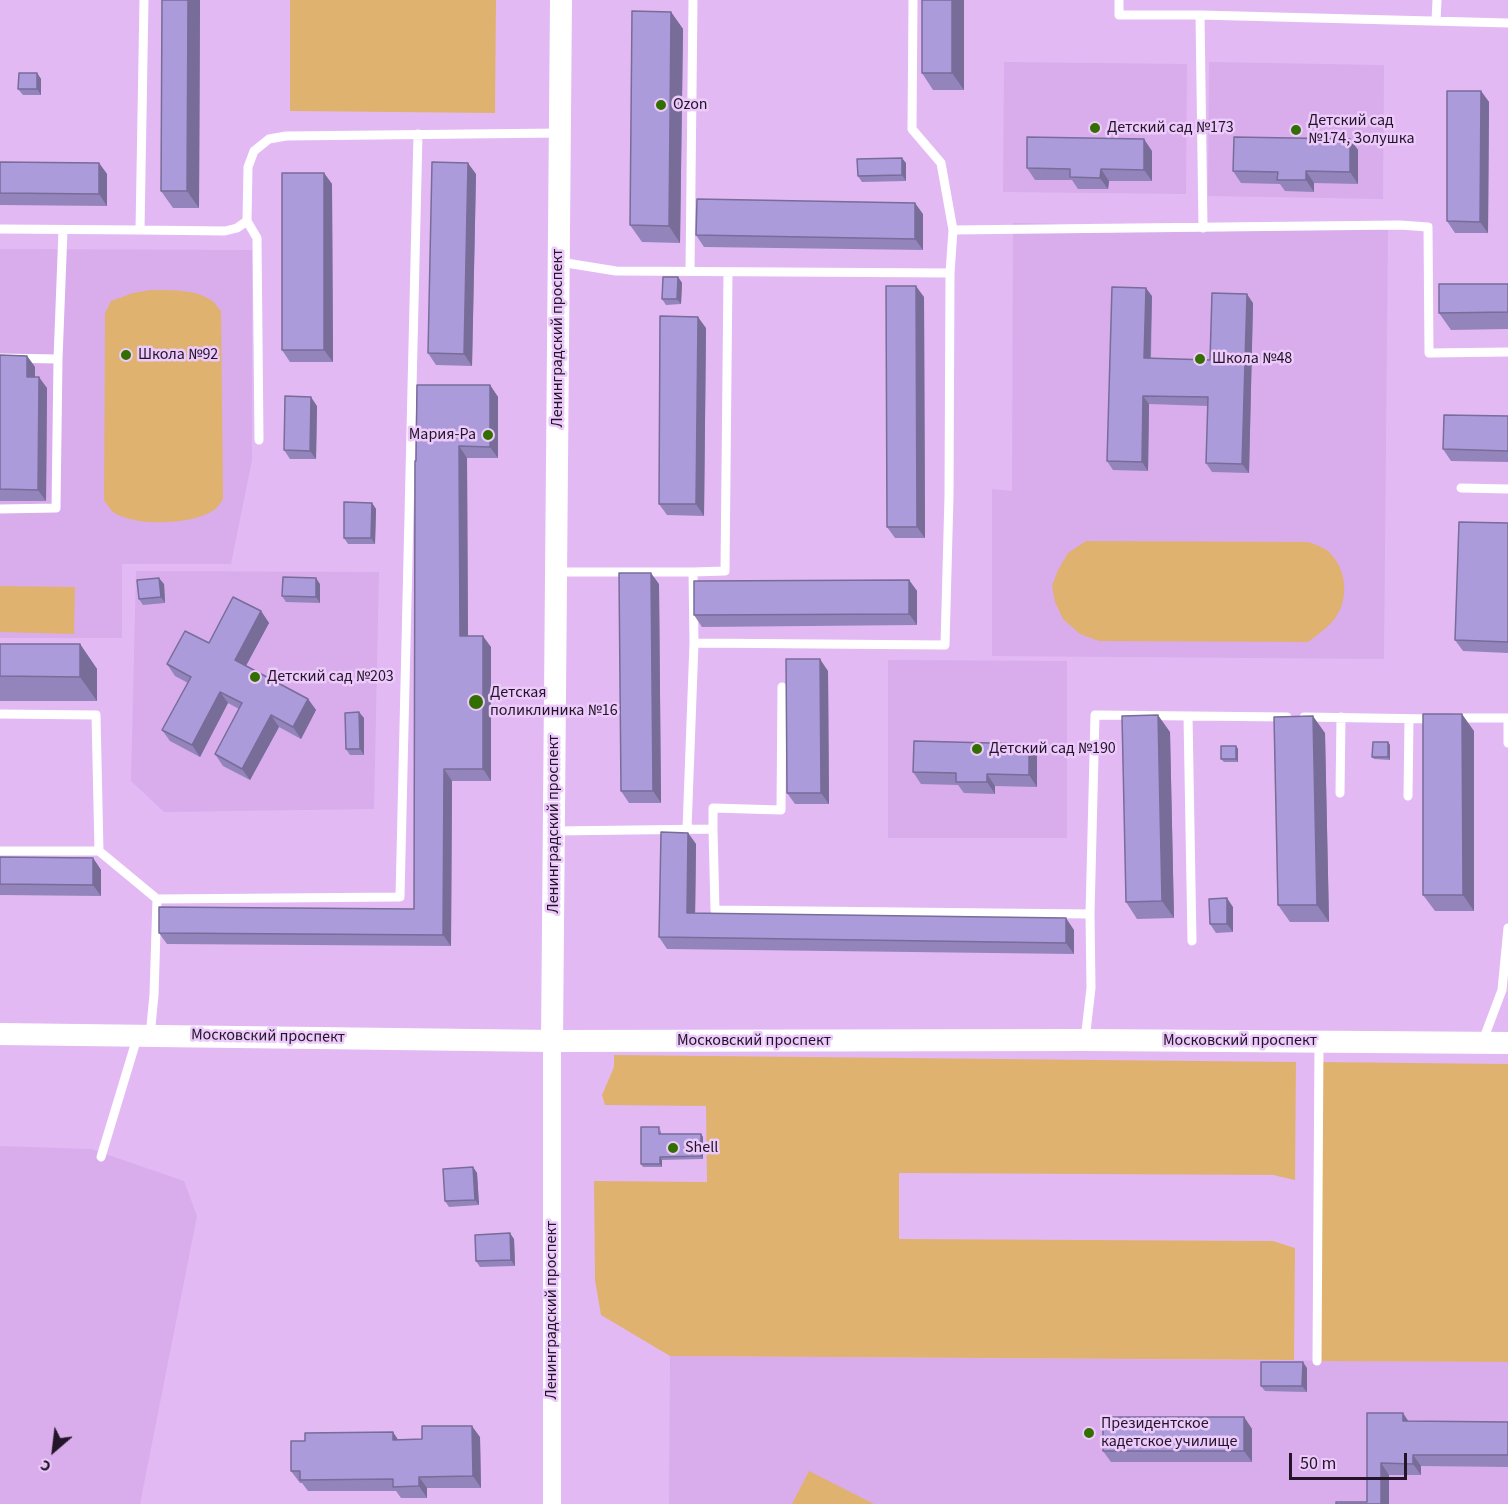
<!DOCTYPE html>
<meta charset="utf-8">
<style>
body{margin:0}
#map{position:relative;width:1508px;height:1504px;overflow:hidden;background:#e3b9f4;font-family:"Source Sans 3",sans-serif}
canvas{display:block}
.north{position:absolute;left:24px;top:1420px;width:60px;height:60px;-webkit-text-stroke:4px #eccafa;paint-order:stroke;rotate:208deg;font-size:16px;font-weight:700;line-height:24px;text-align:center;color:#231429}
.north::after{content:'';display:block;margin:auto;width:21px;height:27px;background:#231429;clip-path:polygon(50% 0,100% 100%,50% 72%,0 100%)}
.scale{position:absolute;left:1289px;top:1453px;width:118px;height:27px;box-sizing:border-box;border:3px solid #231429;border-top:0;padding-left:8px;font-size:18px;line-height:21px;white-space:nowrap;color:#231429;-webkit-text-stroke:4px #eccafa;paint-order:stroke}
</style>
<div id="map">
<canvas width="1508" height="1504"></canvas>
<div class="north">С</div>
<div class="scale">50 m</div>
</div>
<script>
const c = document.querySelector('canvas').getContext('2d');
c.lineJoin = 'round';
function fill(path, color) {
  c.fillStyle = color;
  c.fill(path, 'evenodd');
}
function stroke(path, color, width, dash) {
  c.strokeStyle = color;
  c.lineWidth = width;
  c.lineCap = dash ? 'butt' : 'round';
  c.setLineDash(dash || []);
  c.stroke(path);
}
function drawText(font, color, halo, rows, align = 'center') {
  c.font = font + ' "Source Sans 3",sans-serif';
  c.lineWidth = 5;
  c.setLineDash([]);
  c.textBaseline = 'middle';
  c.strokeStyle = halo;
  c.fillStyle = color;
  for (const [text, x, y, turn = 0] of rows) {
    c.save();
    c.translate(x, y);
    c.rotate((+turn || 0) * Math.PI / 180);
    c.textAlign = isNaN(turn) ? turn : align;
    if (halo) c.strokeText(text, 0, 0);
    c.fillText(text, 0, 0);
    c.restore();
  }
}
fill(new Path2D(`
 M1004 62 1187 64 1186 194 1003 192Z
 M1209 62 1384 65 1383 199 1208 196Z
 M1013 223 1388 230 1384 659 992 656V489L1012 491Z
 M0 249 252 250V460L231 564H122V638H0Z
 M136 571 379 572 374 809 164 812 131 781Z
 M888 660 1067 661V838H888Z
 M0 1146 91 1149 184 1181 197 1216 140 1504H0Z
 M670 1356 1508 1362V1504H669Z`), '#d9acec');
fill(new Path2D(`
 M290 0H496L495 113 290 111Z
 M150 290C169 290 195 289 211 300 215 302 218 308 221 311L223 499C220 503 218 508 214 510 193 525 134 527 113 512 110 509 107 504 104 500L105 313 111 301 133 293Z
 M1086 541 1308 542C1314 544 1320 546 1325 549 1346 564 1350 596 1336 617 1329 627 1318 634 1308 642L1099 641 1080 634 1063 619 1055 602 1052 586 1058 570 1068 553Z
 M0 586 75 587 74 634 0 632Z
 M614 1055 1296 1062 1295 1180 1273 1175 899 1173V1239L1273 1241 1295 1248 1294 1360 670 1356 601 1315 595 1280 594 1181 707 1182 706 1106 605 1105 602 1095 614 1067Z
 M1319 1062 1508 1064V1362L1317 1361Z
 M809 1471 874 1504H792Z`), '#e0b270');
stroke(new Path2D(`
 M144 0 140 230 225 231 237 228 247 221
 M913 0 912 129 941 163 953 230
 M1119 0V15H1200
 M1436 21 1437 0
 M1203 228 1200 15 1508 23
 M0 229 140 230
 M560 262 616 271 950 273 953 230 1400 225 1428 227 1429 353 1508 352
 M690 270 693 0
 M0 358 58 359 63 230
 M259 440 257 238 247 221 248 167 254 151 269 139 286 136 560 133
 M1461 488 1508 489
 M0 509 56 508 58 359
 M556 572H693L694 643 945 645 949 496 950 273
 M693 572 725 571 728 272
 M0 714 96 715 99 851
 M1188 716 1192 941
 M1304 717 1434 719
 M1453 718H1508V743
 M1340 793 1341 717
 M1408 796 1409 719
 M687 829 694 643
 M713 829V808L781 810 782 687
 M554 831 713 829 715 910 1090 914 1095 715 1287 717
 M0 851H99L157 899 400 897 418 134
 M150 1036 154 995 157 899
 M1085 1040 1091 988 1090 914
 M1482 1043 1502 990 1508 928
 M101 1157 137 1038
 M1317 1361 1319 1042`), '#fff', 9);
stroke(new Path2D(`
 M552 1504V1041`), '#fff', 18);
stroke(new Path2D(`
 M0 1034 552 1041 1085 1040 1508 1043
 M552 1041 561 0`), '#fff', 22);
fill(new Path2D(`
 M162 0H200L199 208H173L161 191Z
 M922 0H964V90H933L922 73Z
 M671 12 683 29 680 243 642 242 630 225Z
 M37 73 41 79V95H23L18 89Z
 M1481 91 1489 102 1488 233H1455L1447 221Z
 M1350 139 1358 150V184L1314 183V192L1285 191 1280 184 1241 183 1233 171Z
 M1152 151V181H1109L1108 189H1078L1072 180H1035L1027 168Z
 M0 162 99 163 107 174V206L0 205Z
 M906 163V181L862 182 858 176Z
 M324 173 332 184 333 362H290L282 350Z
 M476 174 472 366 436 365 428 353Z
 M923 214V250L704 247 696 235Z
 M678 277 682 283 681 304 666 305 662 299Z
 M1508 284V329L1451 330 1439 313Z
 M1152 296 1151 358 1210 360 1253 303 1249 473 1212 472 1206 463 1208 406 1149 404 1148 471 1113 470 1107 461Z
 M924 297 925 538H895L887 527Z
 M706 328 704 516 667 515 659 504Z
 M0 355 27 356 35 367V377L47 388 46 501H0Z
 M490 385 498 397V458H467L468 636 491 647V781H452L451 946 167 944 159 933 414 909 416 461Z
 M317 406 316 459H290L284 450Z
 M1508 416V462L1451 461 1443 449Z
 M372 503 376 509 375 544H348L344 538Z
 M1508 523V653L1463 651 1455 640Z
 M909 580 917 591V625L702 627 694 615Z
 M164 584 165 603 143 605 139 599Z
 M320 584V603L286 602 282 596Z
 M659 584 661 803H629L621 791Z
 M261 611 269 623 246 666 308 699 316 710 301 739 279 727 250 780 223 766 215 754 239 709 228 703 200 757 170 741 162 730 188 683 175 676 167 664 209 643Z
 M0 644H80L97 669V701H0Z
 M828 671 829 804H795L787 793Z
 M364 718V755H350L346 749Z
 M1474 731V911H1435L1423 895Z
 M1170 732 1174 918 1137 919 1126 902Z
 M1325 733 1329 922H1290L1278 905Z
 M1388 742 1390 745V760L1374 759 1372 757Z
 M1029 744 1037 755V787L995 786V794L964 793 958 785 921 784 913 772Z
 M1236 746 1238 749V762H1224L1221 759Z
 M688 833 696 844 695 913 1074 930V954L667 949 659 937Z
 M0 857 93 858 101 870V896L0 895Z
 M1233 907V932L1216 933 1210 924Z
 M661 1130V1134L703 1137V1159L662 1160V1167H643L641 1164Z
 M473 1167 477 1173 479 1205 449 1207 445 1201Z
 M514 1239 515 1266 480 1267 476 1261Z
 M1307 1368V1392L1265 1391 1261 1386Z
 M1367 1413 1408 1421 1508 1422V1467L1421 1466V1475H1389V1504H1336L1367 1502Z
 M1244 1417 1252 1429V1462H1111L1103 1451Z
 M480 1437 481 1488H427V1498H401L396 1491H308L302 1483H300L291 1471 398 1440Z`), '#9385bb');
fill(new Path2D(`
 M188 0H200L199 208 187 191Z
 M952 0H964V90L952 73Z
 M671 12 683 29 680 243 669 226Z
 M37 73 41 79V95L37 89Z
 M1481 91 1489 102 1488 233 1480 222Z
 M1144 139 1152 151V181L1144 170Z
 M1350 139 1358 150V184L1350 172Z
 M902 158 906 163V181L902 175Z
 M99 163 107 174V206L99 194Z
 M468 163 476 174 472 366 464 354Z
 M1101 169 1109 181 1108 189 1100 178Z
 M1306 171 1314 183V192L1306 180Z
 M324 173 332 184 333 362 324 350Z
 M915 203 923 214V250L915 239Z
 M678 277 682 283 681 304 677 299Z
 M916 286 924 297 925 538 917 527Z
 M1146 288 1152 296 1150 367 1144 358Z
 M1247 294 1253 303 1249 473 1242 464Z
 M698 317 706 328 704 516 696 504Z
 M27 356 35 367V388L27 377Z
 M39 377 47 388 46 501 38 490Z
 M490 385 498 397V458L490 447Z
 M1143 396 1149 404 1148 471 1142 462Z
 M311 397 317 406 316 459 310 451Z
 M459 446 467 458 468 647 460 636Z
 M372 503 376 509 375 544 371 538Z
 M651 573 659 584 661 803 653 791Z
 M159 578 164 584 165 603 161 597Z
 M316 578 320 584V603L316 597Z
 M909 580 917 591V625L909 614Z
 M261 611 269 623 243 671 235 660Z
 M483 636 491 647V781L483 769Z
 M80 644 97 669V701L80 677Z
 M820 659 828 671 829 804 821 793Z
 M220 692 228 703 200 757 192 745Z
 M308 699 316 710 301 739 293 727Z
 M359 712 364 718V755L360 749Z
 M1462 714 1474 731V911L1463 895Z
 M271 715 279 727 250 780 242 769Z
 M1158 715 1170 732 1174 918 1162 901Z
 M1313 716 1325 733 1329 922 1317 905Z
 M1388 742 1390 745V760L1388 757Z
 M1029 744 1037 755V787L1029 775Z
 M1236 746 1238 749V762L1236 759Z
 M444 769 452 781 451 946 443 935Z
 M987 774 995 786V794L987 782Z
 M688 833 696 844 695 924 687 913Z
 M93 858 101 870V896L93 885Z
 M1227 898 1233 907V932L1227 924Z
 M1066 918 1074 930V954L1066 943Z
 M701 1134 703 1137V1159L701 1156Z
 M660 1157 662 1160V1167L660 1164Z
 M473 1167 477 1173 479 1205 475 1200Z
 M510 1233 514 1239 515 1266 511 1260Z
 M1303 1362 1307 1368V1392L1302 1386Z
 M1403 1413 1411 1425 1403 1421Z
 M1244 1417 1252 1429V1462L1244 1451Z
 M472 1426 480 1437 481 1488 473 1476Z
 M393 1432 401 1444 393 1440Z
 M1413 1455 1421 1466V1475L1413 1464Z
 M1381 1463 1389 1475V1504H1381Z
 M419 1477 427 1488V1498L419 1486Z`), '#786c99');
const building = new Path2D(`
 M162 0H188L187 191H161Z
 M922 0H952V73H922Z
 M632 11 671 12 669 226 630 225Z
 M19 73H37V89H18Z
 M1447 91H1481L1480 222 1447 221Z
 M1027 137 1144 139V170L1101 169 1100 178 1070 177V169L1027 168Z
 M1234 137 1350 139V172L1306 171V180H1277L1278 172 1233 171Z
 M902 158V175L858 176 857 159Z
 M0 162 99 163V194L0 193Z
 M432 162 468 163 464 354 428 353Z
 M282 173H324V350H282Z
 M697 199 915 203V239L696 235Z
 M663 277H678L677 299H662Z
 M1439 284H1508V312L1439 313Z
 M886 286H916L917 527H887Z
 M1112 287 1146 288 1144 358 1210 360 1212 293 1247 294 1242 464 1206 463 1208 397 1143 396 1142 462 1107 461Z
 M660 316 698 317 696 504H659Z
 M0 355 27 356V377H39L38 490 0 489Z
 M417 385H490V447L459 446 460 636H483V769H444L443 935 159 933V907L414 909 415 461H416Z
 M285 396 311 397 310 451 284 450Z
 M1444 415 1508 416V451L1443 449Z
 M344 502 372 503 371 538H344Z
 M1459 522 1508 523V642L1455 640Z
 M619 573H651L653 791H621Z
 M283 577 316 578V597L282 596Z
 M159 578 161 597 139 599 137 580Z
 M909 580V614L694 615V581Z
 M233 597 261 611 235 660 308 699 293 727 271 715 242 769 215 754 242 703 220 692 192 745 162 730 191 677 167 664 185 631 209 643Z
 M0 644H80V677L0 676Z
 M786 659H820L821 793H787Z
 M359 712 360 749H346L345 713Z
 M1423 714H1462L1463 895H1423Z
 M1158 715 1162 901 1126 902 1122 716Z
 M1313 716 1317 905H1278L1274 717Z
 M914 741 1029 744V775L987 774V782H956V773L913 772Z
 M1373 742H1388V757H1372Z
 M1221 746H1236V759H1221Z
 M661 832 688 833 687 913 1066 918V943L659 937Z
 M0 857 93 858V885L0 884Z
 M1227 898V924H1210L1209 899Z
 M641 1127H659V1134H701V1156L660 1157V1164H641Z
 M473 1167 475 1200 445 1201 443 1169Z
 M510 1233 511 1260 476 1261 475 1235Z
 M1261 1362H1303L1302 1386H1261Z
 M1367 1413H1403V1421L1508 1422V1455H1413V1464L1381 1463V1504H1336V1502H1367Z
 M1103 1417H1244V1451H1103Z
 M422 1426H472L473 1476 419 1477V1486L393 1487V1479L300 1480V1471H291V1441H305V1433L393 1432V1440L422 1439Z`);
fill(building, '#ab9bda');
stroke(building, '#786c99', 1.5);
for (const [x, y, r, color] of [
 [661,105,6,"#336e00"],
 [1095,128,6,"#336e00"],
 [1296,130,6,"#336e00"],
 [126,355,6,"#336e00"],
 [1200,359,6,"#336e00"],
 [488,435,6,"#336e00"],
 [255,677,6,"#336e00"],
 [476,702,8,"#336e00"],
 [977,749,6,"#336e00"],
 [673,1148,6,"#336e00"],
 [1089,1433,6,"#336e00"]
]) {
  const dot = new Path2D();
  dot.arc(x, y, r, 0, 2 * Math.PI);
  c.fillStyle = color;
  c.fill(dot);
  stroke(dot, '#eccafa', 2);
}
drawText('16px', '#231429', '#eccafa', [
 ["Ozon",673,105],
 ["Детский сад",1308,121],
 ["№174, Золушка",1308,139],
 ["Детский сад №173",1107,128],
 ["Школа №92",138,355],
 ["Школа №48",1212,359],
 ["Мария-Ра",476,435,"right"],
 ["Детский сад №203",267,677],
 ["Детская",490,693],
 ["поликлиника №16",490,711],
 ["Детский сад №190",989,749],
 ["Shell",685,1148],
 ["Президентское",1101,1424],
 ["кадетское училище",1101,1442]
], 'left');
drawText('16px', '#231429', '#eccafa', [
 ["Ленинградский проспект",558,338,-90],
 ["Ленинградский проспект",554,824,-90],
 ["Московский проспект",268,1037,1],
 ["Московский проспект",754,1041],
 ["Московский проспект",1240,1041],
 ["Ленинградский проспект",552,1310,-90]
]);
</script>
